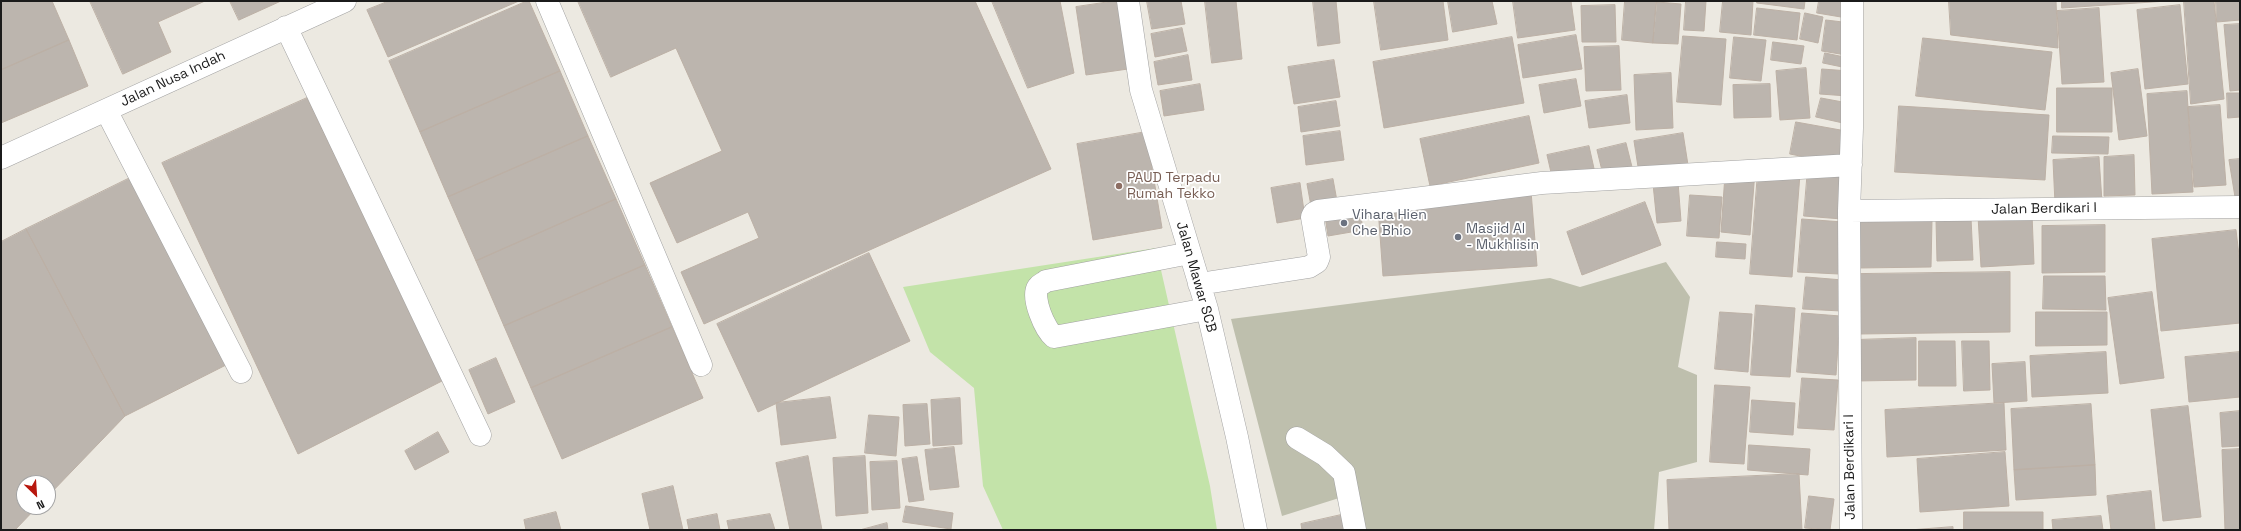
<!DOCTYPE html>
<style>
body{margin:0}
#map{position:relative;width:2241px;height:531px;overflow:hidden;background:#ece9e1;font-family:"Space Grotesk",sans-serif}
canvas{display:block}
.frame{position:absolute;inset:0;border:2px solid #1b1b1b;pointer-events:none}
.north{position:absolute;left:16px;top:475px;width:40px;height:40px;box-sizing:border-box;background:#fff;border:1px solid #a4a4a4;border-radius:50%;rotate:155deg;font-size:11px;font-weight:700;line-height:16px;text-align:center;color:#1b1b1b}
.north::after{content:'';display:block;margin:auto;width:14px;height:18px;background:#b8170e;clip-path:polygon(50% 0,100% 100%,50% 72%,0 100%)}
</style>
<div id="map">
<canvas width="2241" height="531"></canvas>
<div class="frame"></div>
<div class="north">N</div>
</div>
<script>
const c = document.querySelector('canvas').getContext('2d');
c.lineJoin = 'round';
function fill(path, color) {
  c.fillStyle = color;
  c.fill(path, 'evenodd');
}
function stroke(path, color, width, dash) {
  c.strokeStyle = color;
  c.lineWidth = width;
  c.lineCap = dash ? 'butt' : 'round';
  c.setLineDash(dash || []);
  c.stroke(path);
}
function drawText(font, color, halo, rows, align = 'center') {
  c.font = font + ' "Space Grotesk",sans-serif';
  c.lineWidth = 3.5;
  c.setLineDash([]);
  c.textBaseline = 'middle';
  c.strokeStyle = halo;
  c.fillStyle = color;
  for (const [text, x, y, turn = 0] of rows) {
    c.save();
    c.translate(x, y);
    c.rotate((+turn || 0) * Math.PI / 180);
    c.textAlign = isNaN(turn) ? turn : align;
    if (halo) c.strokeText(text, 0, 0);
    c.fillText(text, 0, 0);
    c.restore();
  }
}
fill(new Path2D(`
 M1666 262 1690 297 1678 367 1697 375V462L1659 472 1654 530H1363L1355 493 1282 516 1231 319 1550 278 1580 287Z`), '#bebfad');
fill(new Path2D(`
 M1156 248 1210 486 1217 530H1003L983 486 974 388 930 352 903 287Z`), '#c3e3a9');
const building = new Path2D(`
 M1 1H52L69 40 1 70Z
 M90 1H205L158 22 171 52 123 74Z
 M230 1H281L239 20Z
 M389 1H519L388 57 367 10Z
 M527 1H529L560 71 420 132 389 61Z
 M578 1H975L1051 169 704 324 681 272 759 238 748 212 677 243 650 183 722 151 676 48 611 77Z
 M992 1H1060L1074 73 1028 88Z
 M1114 1H1124L1135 68 1086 75 1076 7Z
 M1147 1H1181L1185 24 1152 29Z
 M1205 1H1236L1242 59 1212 63Z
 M1313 1H1336L1340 43 1318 46Z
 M1374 1H1443L1448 40 1381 50Z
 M1448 1H1492L1497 24 1453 32Z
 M1513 1H1571L1575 30 1518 38Z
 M1625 1H1656L1653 43 1622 40Z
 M1686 1H1706L1704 31 1684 30Z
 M1723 1H1753L1751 35 1720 32Z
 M1757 1H1805L1804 9 1757 3Z
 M1819 1H1849L1847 18 1817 13Z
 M1949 1H2056L2058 48 1951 35Z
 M2062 1H2167L2062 8Z
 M2184 1H2214L2224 99 2191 104Z
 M2216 1H2240V20L2217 22Z
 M1657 2 1681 4 1678 44 1653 43Z
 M1615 5 1616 42H1582L1581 6Z
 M2180 5 2188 84 2145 89 2137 10Z
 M1757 8 1800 13 1797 40 1754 35Z
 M2099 8 2104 82 2062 84 2057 11Z
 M1805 13 1823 17 1818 43 1800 39Z
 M1826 20 1851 23 1846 55 1822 51Z
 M2240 24V90L2230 91 2224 25Z
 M1182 28 1187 51 1155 57 1151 34Z
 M1576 35 1582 69 1523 78 1518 45Z
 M1683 36 1726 39 1721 105 1677 102Z
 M1512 37 1524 103 1384 128 1373 62Z
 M1734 37 1766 40 1761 81 1730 78Z
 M1923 38 2052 52 2045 110 1916 96Z
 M69 40 88 86 1 123V70Z
 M1773 42 1804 46 1801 64 1771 60Z
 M1619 46 1621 90 1586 91 1584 47Z
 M1825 53 1849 58 1847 68 1823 63Z
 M1188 55 1192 80 1158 85 1154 62Z
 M1334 60 1340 97 1294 104 1288 67Z
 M1806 68 1810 118 1780 120 1776 71Z
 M1822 69 1849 71 1848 96 1820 94Z
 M2138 69 2147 136 2119 140 2111 73Z
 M560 71 588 136 448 197 420 132Z
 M1671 73 1673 128 1636 130 1634 75Z
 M1576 79 1581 106 1544 113 1539 85Z
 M1200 84 1204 110 1164 116 1160 91Z
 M1770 84 1771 117 1734 118 1733 85Z
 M2057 88H2112V132H2057Z
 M2187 91 2193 192 2152 194 2147 94Z
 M2227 93H2240V117L2228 118Z
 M1627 95 1630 123 1589 128 1585 101Z
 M307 98 442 381 298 454 162 163Z
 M1821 98 1848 103 1843 123 1816 117Z
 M1336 101 1340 126 1301 132 1298 107Z
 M2220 105 2226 185 2194 187 2188 107Z
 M1899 106 2049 115 2045 180 1895 172Z
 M1529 116 1539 163 1430 186 1420 139Z
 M1796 122 1846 131 1840 164 1790 154Z
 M1340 131 1344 160 1306 165 1303 136Z
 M1146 132 1162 228 1093 240 1077 144Z
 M1683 133 1688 165 1639 173 1634 141Z
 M588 136 616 199 476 261 448 197Z
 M2053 136 2109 137 2108 154 2052 153Z
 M1626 143 1633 171 1604 179 1597 150Z
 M1589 146 1595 173 1553 181 1547 155Z
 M2134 155 2135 195 2104 196V157Z
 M2099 157 2102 202 2055 204 2053 160Z
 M2240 159V196L2235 197 2229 160Z
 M1808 168 1846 171 1842 219 1804 216Z
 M1755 171 1750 235 1721 232 1725 175Z
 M1758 172 1800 174 1792 277 1750 274Z
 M130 178 228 364 125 416 26 229Z
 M1333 179 1337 201 1311 206 1307 184Z
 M1678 182 1681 221 1657 223 1653 184Z
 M1300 183 1305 218 1277 223 1271 188Z
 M1531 191 1537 266 1383 276 1378 208Z
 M1690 195 1722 197 1719 238 1687 236Z
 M616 199 645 265 504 326 476 261Z
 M1645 202 1661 245 1582 275 1567 232Z
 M1360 210 1363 230 1328 236 1325 216Z
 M2032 214 2034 264 1981 267 1978 216Z
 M1971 218 1973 260 1937 261 1936 220Z
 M1802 219 1843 222 1839 274 1798 272Z
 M1859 220H1932L1931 267 1859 268Z
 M2105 225V272L2042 273V226Z
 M26 229 125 416 48 496V483H24V507H37L15 530H1V242Z
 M2236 230 2240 264V323L2161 331 2152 239Z
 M1717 242 1746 244 1745 259 1716 257Z
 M869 253 910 341 758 412 717 324Z
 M645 265 672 327 531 388 504 326Z
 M2010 272V332L1859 334V274Z
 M2044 276H2105L2106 310 2043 309Z
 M1806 277 1843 280 1841 311 1803 309Z
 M2152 292 2164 378 2120 384 2108 298Z
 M1756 305 1795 308 1790 377 1751 375Z
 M1720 312 1752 314 1748 372 1715 369Z
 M2036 312H2107V345L2036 346Z
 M1802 313 1840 316 1836 375 1797 372Z
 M672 327 703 398 562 459 531 388Z
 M1916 338V380L1856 381 1855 340Z
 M1919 341H1955L1956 386H1919Z
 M1962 341H1989L1990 390 1964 391Z
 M2106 352 2108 393 2032 397 2030 356Z
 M2240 352V397L2189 402 2185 357Z
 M496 358 515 402 488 414 469 370Z
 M2025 362 2027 401 1994 403 1992 364Z
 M1802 378 1838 380 1834 430 1798 428Z
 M1715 385 1750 387 1744 464 1710 462Z
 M830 397 836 438 781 445 776 403Z
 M960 398 962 444 933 446 931 400Z
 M1752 400 1795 403 1793 435 1750 432Z
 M2004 403 2006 450 1887 457 1885 410Z
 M927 404 930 444 905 446 903 405Z
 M2091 404 2095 465 2014 470 2011 409Z
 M2188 406 2201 517 2163 521 2151 410Z
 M2240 411V446L2222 447 2220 413Z
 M869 415 899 417 896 456 865 453Z
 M438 432 449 452 415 470 405 451Z
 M1749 445 1810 449 1808 475 1748 470Z
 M954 447 959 487 930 490 925 450Z
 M2240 449V530H2225L2222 450Z
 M2005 452 2009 506 1920 512 1917 459Z
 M808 456 822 530H790L776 463Z
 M865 456 868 513 836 516 833 458Z
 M917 457 924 500 909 502 902 459Z
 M897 461 900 508 872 510 870 462Z
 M2095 465 2096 495 2016 500 2014 470Z
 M1799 474 1802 530H1669L1667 480Z
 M673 486 683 530H650L642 494Z
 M2151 491 2155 530H2111L2107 496Z
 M1809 496 1834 499 1830 530 1805 528Z
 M906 506 953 513 951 529 903 522Z
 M556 512 561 530H526L524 520Z
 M1964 512H2043V530H1964Z
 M717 514 720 530H689L687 520Z
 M770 514 775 530H729L727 521Z
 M1341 515 1344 530H1302L1301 524Z
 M2101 516 2103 530H2053L2052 520Z
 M887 523 888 530H860Z
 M1953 527V530H1910Z`);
fill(building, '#bcb5ae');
stroke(building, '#bcb0a5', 1);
const minor = new Path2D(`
 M547 1 701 365
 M1128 1 1141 90 1207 309 1237 437 1256 530
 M286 27 480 435
 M106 110 241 372
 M1 158 345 1
 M1849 211 2240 207
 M1190 253 1046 281C1044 283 1040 284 1038 287 1031 297 1045 330 1054 337L1207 309
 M1199 284 1309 267 1317 262 1319 257 1312 217 1314 213 1318 211 1542 183 1851 165
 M1297 438 1325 455 1344 473 1355 530
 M1851 530 1849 211 1852 128V1`);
stroke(minor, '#a2a2a2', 23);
stroke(minor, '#fff', 22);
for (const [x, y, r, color] of [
 [1119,186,4,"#8d6e63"],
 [1344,223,4,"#6b7280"],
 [1458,237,4,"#6b7280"]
]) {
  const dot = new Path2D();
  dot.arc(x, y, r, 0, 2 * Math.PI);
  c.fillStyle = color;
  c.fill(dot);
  stroke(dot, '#fff', 1.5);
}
drawText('14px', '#1b1b1b', '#fff', [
 ["Jalan Nusa Indah",173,79,-25],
 ["Jalan Berdikari I",2044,209,-1],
 ["Jalan Mawar SCB",1196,277,74],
 ["Jalan Berdikari I",1850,467,-91]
]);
drawText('14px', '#785e54', '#fff', [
 ["PAUD Terpadu",1127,178],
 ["Rumah Tekko",1127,194]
], 'left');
drawText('14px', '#5b616d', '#fff', [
 ["Vihara Hien",1352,215],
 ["Che Bhio",1352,231],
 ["Masjid Al",1466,229],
 ["- Mukhlisin",1466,245]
], 'left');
</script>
